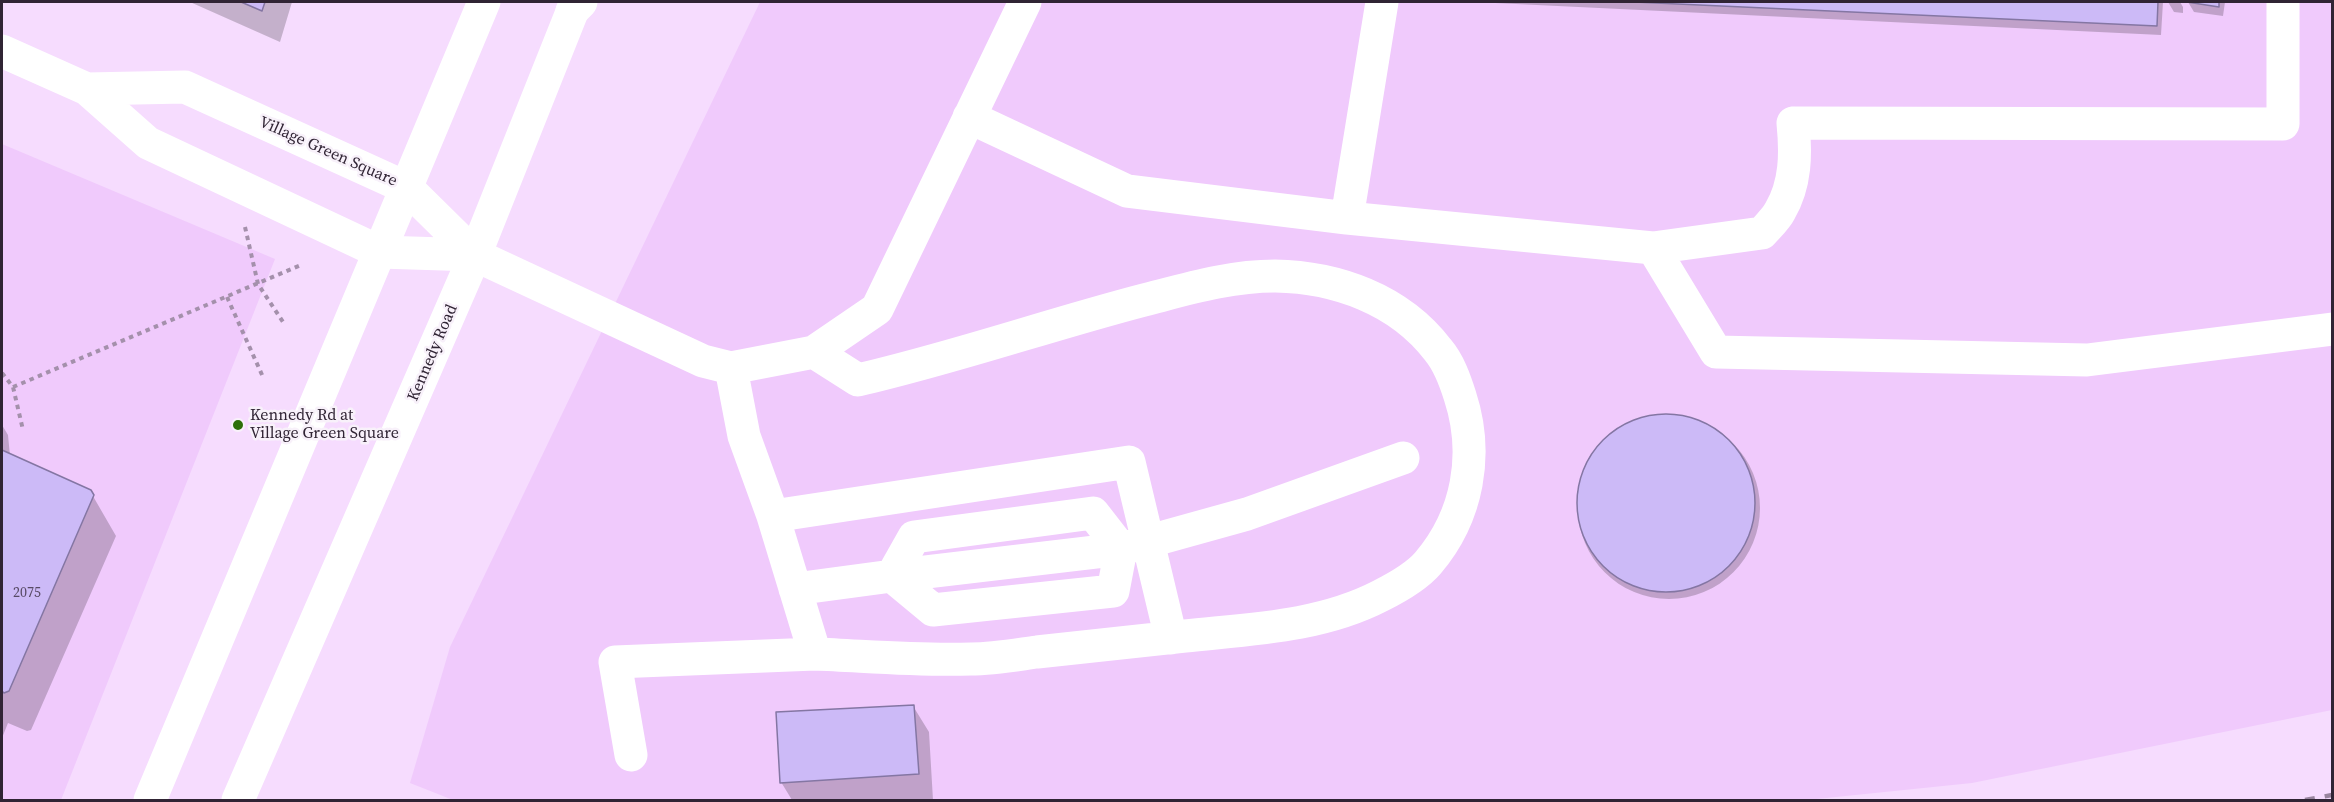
<!DOCTYPE html>
<style>
body{margin:0}
#map{position:relative;width:2334px;height:802px;overflow:hidden;background:#f6dcfe;font-family:"Source Serif 4",serif}
canvas{display:block}
.frame{position:absolute;inset:0;border:3px solid #302434;pointer-events:none}
</style>
<div id="map">
<canvas width="2334" height="802"></canvas>
<div class="frame"></div>
</div>
<script>
const c = document.querySelector('canvas').getContext('2d');
c.lineJoin = 'round';
function fill(path, color) {
  c.fillStyle = color;
  c.fill(path, 'evenodd');
}
function stroke(path, color, width, dash) {
  c.strokeStyle = color;
  c.lineWidth = width;
  c.lineCap = dash ? 'butt' : 'round';
  c.setLineDash(dash || []);
  c.stroke(path);
}
function drawText(font, color, halo, rows, align = 'center') {
  c.font = font + ' "Source Serif 4",serif';
  c.lineWidth = 5;
  c.setLineDash([]);
  c.textBaseline = 'middle';
  c.strokeStyle = halo;
  c.fillStyle = color;
  for (const [text, x, y, turn = 0] of rows) {
    c.save();
    c.translate(x, y);
    c.rotate((+turn || 0) * Math.PI / 180);
    c.textAlign = isNaN(turn) ? turn : align;
    if (halo) c.strokeText(text, 0, 0);
    c.fillText(text, 0, 0);
    c.restore();
  }
}
fill(new Path2D(`
 M760 2H2332V710L1972 783 1807 800H453L410 783 450 647Z
 M2 144 275 259 61 800H2Z`), '#f0cafc');
fill(new Path2D(`
 M190 2H292L280 42Z
 M1494 2H2163L2161 35 1495 3Z
 M2168 2H2180L2183 7V13L2174 12Z
 M2188 2H2225L2223 16 2194 12Z
 M1578 508a91 91 0 1 1 182 0a91 91 0 1 1-182 0Z
 M2 425 8 435 10 456 90 491 116 536 31 730 27 731 8 723 2 738Z
 M913 706 929 732 933 800H792L781 782Z`), '#0003');
const building = new Path2D(`
 M241 2H265L262 11Z
 M1634 2H2158L2157 26Z
 M2187 2H2219V7Z
 M1577 503a89 89 0 1 1 178 0a89 89 0 1 1-178 0Z
 M2 450 91 490 94 495 9 691 4 693 2 691Z
 M914 705 919 774 780 783 776 712Z`);
fill(building, '#ccbaf7');
stroke(building, '#8476a3', 1.5);
stroke(new Path2D(`
 M245 227 258 284 285 325
 M227 297 263 377
 M2 373 13 387 23 430
 M13 387 301 265`), '#a490ab', 4, [4.5, 4.5]);
stroke(new Path2D(`
 M2 51 87 89 148 143 380 252 475 255
 M87 89 185 87 407 188 475 255 703 361 731 368 814 352 877 309 1025 2
 M969 117 1127 191 1347 218 1653 248 1762 233C1768 226 1776 219 1780 211 1796 184 1796 153 1793 123L2283 124V2
 M1347 218 1382 2
 M1653 248 1716 352 2087 360 2332 329
 M814 352 858 380C954 358 1048 325 1144 300 1187 289 1230 276 1275 276 1336 277 1399 299 1438 350 1449 363 1455 380 1460 396 1479 454 1468 516 1428 563 1416 577 1396 588 1380 596 1320 627 1250 629 1185 636 1135 641 1086 647 1037 652 1015 655 993 659 971 659 919 661 866 656 815 654
 M773 516 1129 462 1171 638
 M892 576 914 537 1093 513 1121 549
 M892 576 1121 549
 M795 589 892 576 933 610 1113 591 1121 549 1247 514 1403 458
 M631 755 615 662 815 654 773 516 744 436 731 368`), '#fff', 33);
stroke(new Path2D(`
 M150 800 484 2
 M238 800 475 255 576 2`), '#fff', 33);
stroke(new Path2D(`
 M572 11 581 2`), '#fff', 33);
stroke(new Path2D(`
 M2305 800 2332 795`), '#98849e', 4.5, [10, 10]);
for (const [x, y, r, color] of [
 [238,425,6,"#2d6f09"]
]) {
  const dot = new Path2D();
  dot.arc(x, y, r, 0, 2 * Math.PI);
  c.fillStyle = color;
  c.fill(dot);
  stroke(dot, '#f8f1fa', 2);
}
drawText('14px', '#574a65', null, [
 ["2075",27,593]
]);
drawText('16px', '#302434', '#f8f1fa', [
 ["Village Green Square",328,152,24],
 ["Kennedy Road",433,353,-67]
]);
drawText('16px', '#302434', '#f8f1fa', [
 ["Kennedy Rd at",250,416],
 ["Village Green Square",250,434]
], 'left');
</script>
